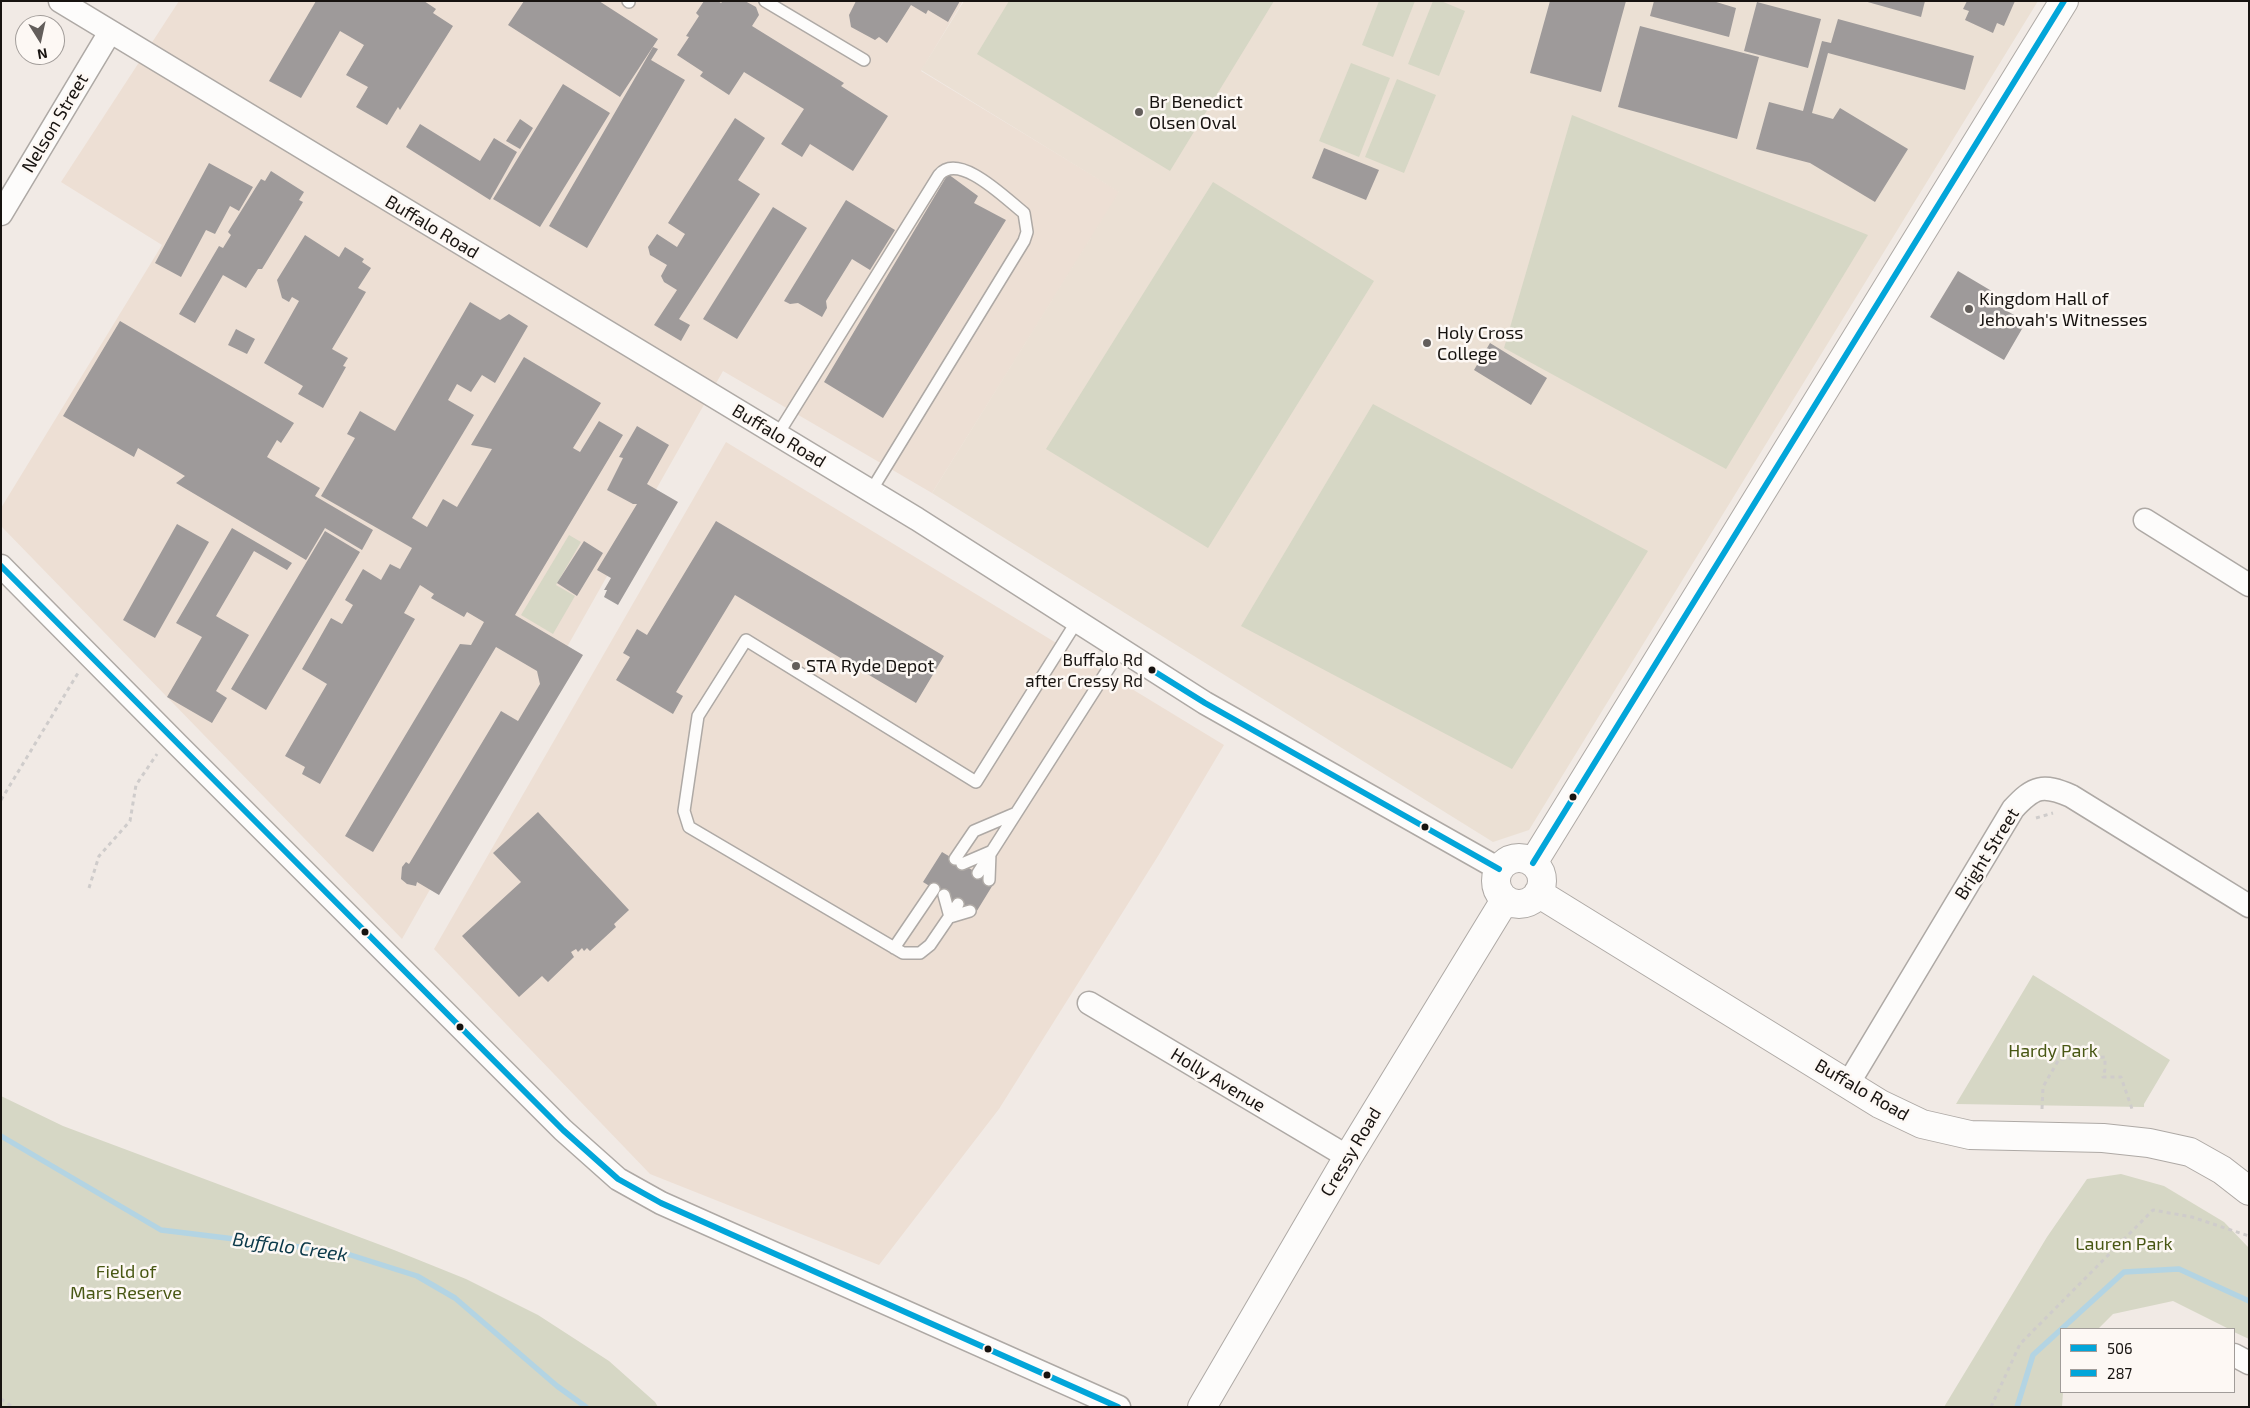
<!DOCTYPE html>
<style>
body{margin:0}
#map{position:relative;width:2250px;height:1408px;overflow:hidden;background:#f1eae5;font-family:"Exo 2",sans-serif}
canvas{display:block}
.frame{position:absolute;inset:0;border:2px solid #171310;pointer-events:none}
.legend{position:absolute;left:2060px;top:1328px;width:175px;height:65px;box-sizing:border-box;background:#fdf8f4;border:1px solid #a19c99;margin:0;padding:6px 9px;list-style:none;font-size:15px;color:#171310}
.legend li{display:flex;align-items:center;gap:10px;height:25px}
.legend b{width:25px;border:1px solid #a19c99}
.north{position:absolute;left:15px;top:15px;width:50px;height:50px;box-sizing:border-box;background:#fdf8f4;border:1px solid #a19c99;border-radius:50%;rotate:170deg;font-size:14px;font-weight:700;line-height:20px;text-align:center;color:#171310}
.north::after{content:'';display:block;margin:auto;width:18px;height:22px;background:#635e5b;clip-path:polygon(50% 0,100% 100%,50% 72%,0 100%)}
</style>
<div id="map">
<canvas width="2250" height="1408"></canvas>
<div class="frame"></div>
<ul class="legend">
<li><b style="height:6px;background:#02a5d9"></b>506</li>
<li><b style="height:6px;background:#02a5d9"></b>287</li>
</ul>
<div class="north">N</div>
</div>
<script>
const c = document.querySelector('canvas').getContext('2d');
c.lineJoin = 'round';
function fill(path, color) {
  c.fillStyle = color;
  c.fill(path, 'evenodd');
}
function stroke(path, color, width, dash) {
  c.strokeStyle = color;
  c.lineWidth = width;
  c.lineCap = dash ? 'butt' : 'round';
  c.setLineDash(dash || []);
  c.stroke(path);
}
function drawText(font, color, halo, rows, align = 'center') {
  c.font = font + ' "Exo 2",sans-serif';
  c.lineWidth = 5;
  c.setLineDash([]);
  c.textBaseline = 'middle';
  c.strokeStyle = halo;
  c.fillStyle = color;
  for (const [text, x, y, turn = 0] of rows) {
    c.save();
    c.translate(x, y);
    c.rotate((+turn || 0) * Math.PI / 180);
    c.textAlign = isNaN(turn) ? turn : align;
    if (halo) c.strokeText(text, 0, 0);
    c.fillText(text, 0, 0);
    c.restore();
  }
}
fill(new Path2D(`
 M179 1H963L921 71 1120 192 932 493 723 371 402 939 1 526V508L162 245 61 182Z
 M726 442 1224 745 1158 856 999 1109 879 1265 650 1174 434 949Z`), '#eddfd4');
fill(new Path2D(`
 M964 1H2038L1529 830 1493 842 932 493 1119 192 921 70Z`), '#ebe0d4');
fill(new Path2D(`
 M1009 1H1274L1170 171 977 54Z
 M1379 1H1415L1393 57 1362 45Z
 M1433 1H1441L1465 11 1439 76 1408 64Z
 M1351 63 1390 78 1359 157 1319 141Z
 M1397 79 1436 95 1404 173 1365 157Z
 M1572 115 1868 235 1726 469 1504 348Z
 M1213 182 1374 281 1208 548 1046 449Z
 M1373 404 1648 551 1512 769 1241 626Z
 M569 535 581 542 556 585 575 596 553 634 521 615Z
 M2033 975 2170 1060 2144 1104V1107L1956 1104Z
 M1 1096 63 1126 394 1250 466 1279 538 1315 609 1361 655 1402 658 1407H1Z
 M2121 1174 2164 1186 2224 1222 2249 1248V1339L2234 1332V1329H2229L2173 1301 2113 1314 2098 1329H2061V1392H2063L2062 1407H1944L2047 1237 2087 1179Z`), '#d6d7c5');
stroke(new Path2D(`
 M1 1136 161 1230 341 1252 417 1276 455 1298 557 1386 586 1407
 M2017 1407 2033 1355 2124 1272 2179 1269 2249 1301`), '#b3d4e3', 5.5);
fill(new Path2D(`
 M316 1H424L436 9 433 13 453 26 400 110 398 107 387 125 356 107 368 87 346 75 364 45 340 31 301 98 269 81Z
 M524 1H599L658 39 620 97 508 25Z
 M704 1H718L721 3 723 1H745L756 7 759 15 752 26 844 83 841 86 888 116 853 171 810 144 802 157 781 144 804 109 744 72 729 95 700 76 703 72 677 55 689 37 686 36 699 16 696 13Z
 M856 1 860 2 960 1 948 22 928 10 926 14 911 5 887 43 879 37 875 40 851 27 849 15Z
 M1550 1H1626L1601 92 1530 73Z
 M1654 1H1713L1736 8 1729 37 1650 16Z
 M1864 1H1925L1921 17Z
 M1967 1H2015L2004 26 1997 23 1993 33 1965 20 1969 11 1963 9Z
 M1757 2 1821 19 1808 68 1744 51Z
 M1838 19 1974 56 1965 90 1828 53 1812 113 1833 119 1840 108 1908 149 1875 202 1810 163 1756 149 1769 102 1803 111 1822 41 1831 43Z
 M1640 26 1759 57 1737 139 1618 107Z
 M653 47 658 49 651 60 685 80 587 248 549 226Z
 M563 84 610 113 540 227 493 199Z
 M735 118 765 138 738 180 760 194 679 319 690 325 681 341 654 325 677 290 664 282 661 276 667 265 650 255 648 247 657 234 677 247 685 234 668 223Z
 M520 119 533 128 520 149 506 141Z
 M420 124 480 161 494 138 517 152 490 200 406 147Z
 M1324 148 1379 170 1366 200 1312 178Z
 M209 163 253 187 239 211 230 206 215 234 206 230 181 277 155 263Z
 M271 171 304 192 299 200 303 202 262 269H258L246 288 223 275 195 323 179 314 219 246 223 248 231 235 228 232 261 179 265 181Z
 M948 174 978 196 974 203 1006 220 883 418 824 382Z
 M846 200 895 230 870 270 852 259 826 301 827 308 822 317 798 303 790 304 784 301Z
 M773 207 807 228 737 339 703 319Z
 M305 235 339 257 345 247 364 259 362 262 371 268 358 288 366 292 332 349 348 358 343 366 346 367 323 408 298 394 303 386 264 363 299 301 292 297 289 302 282 298 277 280Z
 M1958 271 1995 293 1990 301 2026 322 2004 360 1930 317Z
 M470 302 500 320 509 314 528 326 495 383 482 375 471 392 457 384 448 400 474 415 412 518 427 527 443 499 457 507 492 449 471 445 524 357 601 403 573 448 580 452 599 421 623 435 515 615 583 655 439 895 417 882 416 886 407 884 401 879 402 867 406 862 409 864 501 711 518 721 540 684 537 671 496 647 373 852 345 836 460 644 471 645 484 622 467 612 464 617 431 598 434 594 420 585 404 613 415 619 320 784 302 774 305 767 285 756 327 684 302 669 331 618 342 624 353 605 345 600 363 569 381 580 390 564 400 569 412 548 321 496 355 438 347 434 360 411 395 431Z
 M120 321 294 423 281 443 277 440 267 457 320 488 315 496 373 530 362 550 325 528 306 560 176 483 185 476 138 448 134 457 63 416Z
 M236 329 255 339 247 354 228 345Z
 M1490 343 1547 378 1531 405 1474 370Z
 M637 426 669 445 647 484 678 502 618 605 604 597 607 590H604L611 578 597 570 637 504H633L607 490 623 458 619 457Z
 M716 521 944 656 916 703 735 595 676 692 683 696 673 714 616 680 630 657 623 653 637 629 647 635Z
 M177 524 209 542 155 638 123 620Z
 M232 528 292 563 287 570 254 551 216 616 249 635 216 691 227 698 212 723 167 697 202 637 176 623Z
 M325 531 360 552 266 710 231 689Z
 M584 541 603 553 577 596 557 583Z
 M538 812 629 910 614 924 616 927 590 951 587 948 584 951 582 948 578 952 576 949 571 952 574 957 548 982 542 976 519 997 462 936 521 882 493 853Z
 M942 852 994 883 975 914 923 882Z`), '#9e9a9a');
const lane = new Path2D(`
 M628 1 629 2
 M765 1 864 60
 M778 434 939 175C959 151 1006 199 1024 213L1027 232 1024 241 871 491
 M955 859 974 831 1014 814
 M962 864 990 852
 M978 873 1121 649
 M989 880 990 853
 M944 895 950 917
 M958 904 930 945 920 953H903L689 827 684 811 698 716 746 640 976 782 1077 621
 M950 917 970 911
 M894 948 934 889`);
const street = new Path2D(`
 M60 1 917 519 1205 703 1499 869
 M1 214 110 32
 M2145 520 2249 585
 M1 566 178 745 563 1130 618 1179 661 1203 1119 1407
 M1089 1003 1348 1157
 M1848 1084 2013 809C2034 786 2043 784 2071 796L2249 906
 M2234 1355 2249 1363`);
const secondary = new Path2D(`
 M1496 881a23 23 0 1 1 46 0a23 23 0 1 1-46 0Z
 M1533 863 2064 1
 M1538 893 1880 1104 1922 1124 1970 1135 2103 1138 2149 1143 2190 1152 2222 1170 2249 1191
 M1202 1407 1348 1157 1505 900`);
stroke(lane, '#aea9a5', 14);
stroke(street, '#aea9a5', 25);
stroke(secondary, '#aea9a5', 30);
stroke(new Path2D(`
 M1 800 78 673
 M2036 818 2053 813
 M89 888 99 856 130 821 136 785 157 754
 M2042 1109 2043 1087 2059 1059 2105 1057V1069L2103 1077H2121L2133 1112
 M1 1399 13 1407
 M1991 1407 2020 1344 2153 1210 2192 1217 2249 1236`), '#cfcccb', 3, [4, 4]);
stroke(lane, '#fdfcfb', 11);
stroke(street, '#fdfcfb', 22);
stroke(secondary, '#fdfcfb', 28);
stroke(new Path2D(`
 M1 566 563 1130 618 1179 661 1203 1118 1407`), '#02a5d9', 6);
stroke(new Path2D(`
 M1152 670 1205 703 1499 869
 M1533 863 2064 1`), '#02a5d9', 6);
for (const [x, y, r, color] of [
 [1139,112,5,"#635e5b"],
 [1969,309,5,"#635e5b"],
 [1427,343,5,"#635e5b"],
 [796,666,5,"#635e5b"],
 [1152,670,4.5,"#171310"],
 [1573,797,4.5,"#171310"],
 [1425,827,4.5,"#171310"],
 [365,932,4.5,"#171310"],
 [460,1027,4.5,"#171310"],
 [988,1349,4.5,"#171310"],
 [1047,1375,4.5,"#171310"]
]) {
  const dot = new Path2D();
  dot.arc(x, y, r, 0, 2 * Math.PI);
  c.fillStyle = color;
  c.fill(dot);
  stroke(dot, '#fdf8f4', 2);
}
drawText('17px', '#171310', '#fdf8f4', [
 ["Buffalo Rd",1143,660],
 ["after Cressy Rd",1143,681]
], 'right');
drawText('18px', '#171310', '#fdf8f4', [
 ["Br Benedict",1149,102],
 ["Olsen Oval",1149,123],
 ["Kingdom Hall of",1979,299],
 ["Jehovah's Witnesses",1979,320],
 ["Holy Cross",1437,333],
 ["College",1437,354],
 ["STA Ryde Depot",806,666]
], 'left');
drawText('18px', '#171310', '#fdf8f4', [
 ["Nelson Street",55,123,-59],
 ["Buffalo Road",432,227,31],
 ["Buffalo Road",779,436,31],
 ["Bright Street",1987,854,-58],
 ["Holly Avenue",1218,1080,31],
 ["Buffalo Road",1862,1090,30],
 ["Cressy Road",1351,1152,-59]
]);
drawText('18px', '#485713', '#fdf8f4', [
 ["Hardy Park",2053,1051],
 ["Lauren Park",2124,1244],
 ["Field of",126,1272],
 ["Mars Reserve",126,1293]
]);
drawText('italic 19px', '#093748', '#fdf8f4', [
 ["Buffalo Creek",290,1247,8]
]);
</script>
